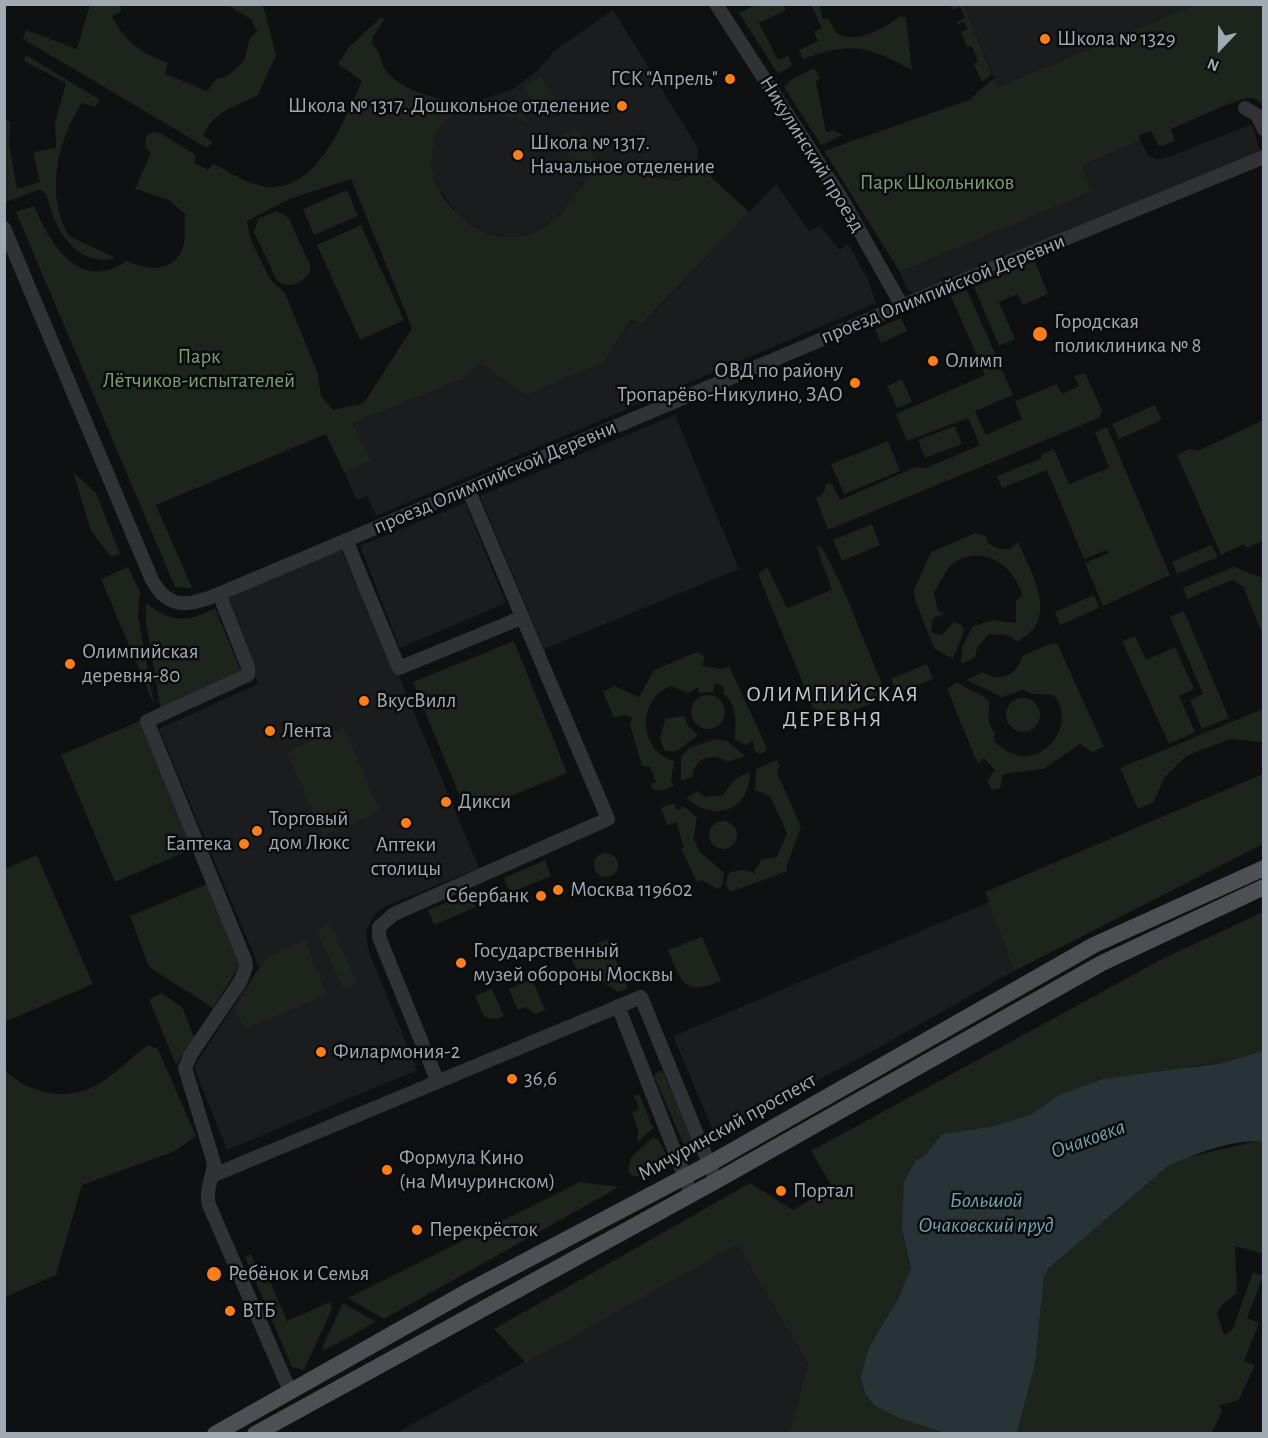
<!DOCTYPE html>
<meta charset="utf-8">
<style>
body{margin:0}
#map{position:relative;width:1268px;height:1438px;overflow:hidden;background:#0f1011;font-family:"Alegreya Sans",sans-serif}
canvas{display:block}
.frame{position:absolute;inset:0;border:6px solid #9faab3;pointer-events:none}
.north{position:absolute;left:1190px;top:18px;width:60px;height:60px;-webkit-text-stroke:4px #0a0b0c;paint-order:stroke;rotate:202deg;font-size:16px;font-weight:700;line-height:24px;text-align:center;color:#9faab3}
.north::after{content:'';display:block;margin:auto;width:21px;height:27px;background:#9faab3;clip-path:polygon(50% 0,100% 100%,50% 72%,0 100%)}
</style>
<div id="map">
<canvas width="1268" height="1438"></canvas>
<div class="frame"></div>
<div class="north">N</div>
</div>
<script>
const c = document.querySelector('canvas').getContext('2d');
c.lineJoin = 'round';
function fill(path, color) {
  c.fillStyle = color;
  c.fill(path, 'evenodd');
}
function stroke(path, color, width, dash) {
  c.strokeStyle = color;
  c.lineWidth = width;
  c.lineCap = dash ? 'butt' : 'round';
  c.setLineDash(dash || []);
  c.stroke(path);
}
function drawText(font, color, halo, rows, align = 'center') {
  c.font = font + ' "Alegreya Sans",sans-serif';
  c.lineWidth = 5;
  c.setLineDash([]);
  c.textBaseline = 'middle';
  c.strokeStyle = halo;
  c.fillStyle = color;
  for (const [text, x, y, turn = 0] of rows) {
    c.save();
    c.translate(x, y);
    c.rotate((+turn || 0) * Math.PI / 180);
    c.textAlign = isNaN(turn) ? turn : align;
    if (halo) c.strokeText(text, 0, 0);
    c.fillText(text, 0, 0);
    c.restore();
  }
}
fill(new Path2D(`
 M964 5H1194L998 87Z
 M613 10 698 148 697 164 690 175 679 181 612 166 582 183 572 200 552 221 532 232 511 238 487 233 460 218 439 189 430 168 433 144 444 120 466 105 513 89 538 70 554 51Z
 M1252 124 1261 154 915 294 907 289 900 272 1091 192 1082 165 1140 141 1149 156 1156 159 1166 158Z
 M776 184 809 231 820 226 839 250 848 244 868 279 876 303 376 516 367 496 357 500 344 472 370 460 353 423 463 379 480 363 605 361 632 320 643 324Z
 M675 415 739 569 544 649 480 496Z
 M465 503 506 603 400 648 360 546Z
 M341 549 398 674 479 868 386 906 376 913 366 930 368 949 417 1070 227 1150 194 1067 259 967 159 729 258 684 224 599Z
 M989 902 1014 971 869 1053 715 1135 673 1036Z
 M737 1243 808 1364 789 1433 395 1434Z`), '#1b1c1e');
fill(new Path2D(`
 M90 5H120L121 12 112 16C125 42 141 53 168 63L165 74 207 91 216 79 228 76 244 61 250 38 257 31 251 19 227 5H263L276 55 258 95C236 107 214 110 203 136L213 142 207 148 23 39 26 30 77 49Z
 M756 5H783L786 10 759 23 778 60 788 56 792 64 789 68 778 74 739 13Z
 M811 5H820L822 19 828 18 836 33C859 45 883 28 901 16L906 18 912 70C868 46 850 41 803 59L799 50 818 41 814 32 822 28Z
 M957 5H964L992 74 982 82 974 64 978 62 972 46 967 47 961 32 967 29 964 22 958 24 957 22 965 18 960 7 952 10 951 7Z
 M1194 5H1263V106C1261 102 1257 99 1252 98 1239 97 1186 123 1171 129L1175 141 1162 146 1158 145 1151 131 1139 135 1140 141 1082 165 1091 192 900 272 824 151 969 100 994 78 998 87Z
 M381 17 384 20 373 37 372 44C381 50 379 60 384 68 400 91 434 98 460 103L462 108C443 121 435 130 432 155 427 194 472 239 511 237 525 237 539 229 549 223 574 207 580 171 612 166 626 164 639 173 652 176 660 179 670 179 679 181L690 175 697 164 749 212 642 324 631 320 605 361 526 395 480 363 463 379 353 423 371 461 344 472 326 434 156 505 192 588 175 587 16 212 34 206C51 245 79 293 127 261 146 270 174 274 183 247 186 238 184 224 185 214L169 200 135 189 151 153 145 147 146 136 154 132 160 133 196 155 194 163 208 170 213 164C226 170 238 178 251 183 314 206 342 123 362 81L338 64 348 48ZM351 179 412 328 364 403 333 410 321 396 318 374 285 293 270 279 250 238 247 221 289 199Z
 M26 55 100 100 95 107 82 103C57 140 45 196 69 236L116 258C76 269 53 227 47 195L40 189 6 202 5 120 10 121 9 144 17 189 40 182 33 152 56 148 55 123 66 83 24 61Z
 M814 68 820 78 816 81 826 132 833 130 843 135 821 145 784 87 792 79Z
 M541 76 559 105 541 116 523 87Z
 M500 97 513 102 530 124 485 106Z
 M575 126 599 163 581 175 557 138Z
 M347 190 358 216 314 235 303 209Z
 M276 211 288 217 310 265V273C301 283 286 291 276 279L254 232 258 219Z
 M361 225 404 320 360 340 317 245Z
 M1035 261 1048 294 1023 305 1018 294 999 302 1015 339 999 346 974 287Z
 M967 290 1013 395 975 411 986 435 1022 419 1015 401 1057 384 1062 394 1079 386 1074 376 1085 373 1102 410 1099 418 828 530 816 498 823 494 826 484H832L840 500 916 467 926 468 980 445 968 418 907 441 896 414 985 375 951 296Z
 M901 318 907 331 881 343 875 329Z
 M902 379 912 402 897 408 887 386Z
 M1155 405 1162 420 1119 439 1112 424Z
 M1263 420V541L1246 548 1244 544 1221 555 1177 455 1190 449 1198 451Z
 M955 426 962 444 925 458 918 440Z
 M1107 427 1170 575 1103 606 1085 563 1109 553 1107 550 1084 559 1047 470 1002 488 997 476 1042 458 1041 455 1054 449 1069 484 1109 468 1095 432Z
 M888 441 900 471 844 494 831 464Z
 M73 472 96 493 120 554 111 557 91 531Z
 M872 524 880 545 842 561 833 540Z
 M976 533 986 536 988 543 999 549H1010L1018 542C1032 574 1061 622 1017 641L1007 635 989 634 977 648 975 658 961 664 962 647 973 626 993 620 1016 623V601L1022 595C1015 566 983 544 955 562 946 568 939 584 934 593L938 610 944 614 933 618 931 632 942 635 954 622 962 625 964 631 953 659 934 648 915 600 914 590 931 552Z
 M1211 545 1218 557 1177 574 1172 562Z
 M816 546 822 547 845 593 887 697 820 725 758 574 767 567 787 608 832 590Z
 M128 567 140 592 138 615 154 705 101 579Z
 M1234 567 1263 578V635L1243 586 1232 580 1187 599 1183 588Z
 M1094 595 1099 608 1060 625 1055 612Z
 M146 603C172 623 186 623 215 608L242 674 161 711 146 622Z
 M1184 611 1229 718 1202 729 1190 700 1203 694 1170 617Z
 M1135 636 1146 660 1175 647 1194 689 1179 696 1195 732 1169 744 1122 641Z
 M514 641 567 773 467 814 413 682Z
 M1053 643 1058 645 1104 747 1092 752 1080 744 1043 769 1003 774 1000 788 992 790 987 781 995 770 984 758 978 764 947 689 957 682C967 690 980 692 989 701 990 713 985 722 995 732L994 741C1033 782 1081 729 1054 695L1032 694 1023 690 1002 697 967 680 983 672C1000 683 1017 676 1022 656Z
 M697 652 704 656 703 666 722 669 729 666 766 746V751L760 754 754 750 753 740 747 745 735 740C735 721 739 708 723 693L724 687 715 683 713 692 698 693 699 687 688 693 671 686C637 698 638 751 674 761L671 781 674 786 664 790H654L650 785 656 782 650 767 642 766 630 725 632 718 624 715 614 718 603 691 615 686 639 697 654 670Z
 M927 664 933 679 897 693 891 679Z
 M691 712a17 17 0 1 1 34 0a17 17 0 1 1-34 0Z
 M1006 715a17 17 0 1 1 34 0a17 17 0 1 1-34 0Z
 M1263 709V742L1230 739 1186 756 1164 778 1154 802 1138 809 1120 768Z
 M684 716 688 726 697 734 696 737 677 751H665L660 740 665 719Z
 M142 720 192 849 115 882 61 755Z
 M344 727 380 812 323 836 287 752Z
 M716 739 727 741 745 756 728 762C712 752 695 757 692 777L681 781V757L689 748Z
 M777 760 780 765 777 772 801 827 786 867 788 871 730 892 726 884 728 874C737 869 747 869 755 874V870L762 859 777 857 787 833 770 796 755 790 756 769Z
 M749 772C751 778 749 784 747 790 736 818 704 815 686 798L698 791 705 797 723 795 734 780Z
 M1263 774V844L1014 971 985 892Z
 M674 803 677 811 683 806 697 817 693 842 696 841 698 850 724 873 722 886 718 889 701 880 697 882 681 849 684 847 676 822 667 825 661 808Z
 M709 835a14 14 0 1 1 28 0a14 14 0 1 1-28 0Z
 M594 865a12 12 0 1 1 24 0a12 12 0 1 1-24 0Z
 M37 855 93 984 7 1021 4 1016 5 869Z
 M545 860 551 876 510 893 504 878Z
 M207 884 238 958V968L213 1008 149 967 130 916Z
 M470 893 476 907 434 925 428 910Z
 M1263 912V1051L1223 1063 1200 1065 1059 1095 1032 1114 995 1126 942 1134 926 1154 915 1161 909 1172 902 1230 911 1268 898 1299 869 1347 901 1419 945 1433H789L808 1364 737 1244 526 1363 494 1329 750 1183 793 1210 832 1187 811 1151 1164 958Z
 M330 924 357 983 344 989 316 931Z
 M702 937 721 981C684 997 681 982 668 950Z
 M607 939 628 988 618 992 582 968 577 971 570 955Z
 M305 940 327 995 245 1029 235 1009 269 955Z
 M532 979 545 1010 536 1014 526 1007 518 1010 509 989Z
 M492 989 504 1016 497 1019 484 1017 475 996Z
 M162 993 183 1008 194 1038 176 1065 149 999Z
 M148 1045 158 1049 196 1136 175 1151 82 1185 56 1275 5 1297V1070C24 1090 55 1099 83 1091 106 1084 129 1059 148 1045Z
 M659 1070 663 1072 696 1149 687 1152 654 1076Z
 M639 1094 653 1128 638 1142V1130L632 1113 639 1109 634 1096Z
 M653 1137 658 1139 668 1159C662 1172 644 1177 632 1176L628 1170 631 1157Z
 M1256 1141 1263 1142V1254L1235 1246 1237 1293 1222 1305 1217 1313 1224 1335 1233 1329 1253 1272 1263 1276 1247 1318 1259 1323 1244 1361 1255 1365 1239 1400 1219 1406 1222 1411 1212 1433 1017 1434 1035 1365 1044 1277 1048 1269 1168 1166 1185 1158Z
 M580 1182 619 1187 384 1319 348 1298Z
 M251 1254 263 1284 270 1281 287 1321 330 1302 332 1309 304 1370 292 1367 245 1257Z
 M343 1303 376 1322 325 1350 322 1347Z`), '#1c241c');
fill(new Path2D(`
 M1263 1051V1142C1238 1137 1191 1155 1168 1166L1048 1269 1044 1277 1035 1365 1017 1433H945L901 1419 874 1405 865 1393 861 1378 869 1347 898 1299 911 1268 902 1230 904 1182 915 1161 926 1154 942 1134 995 1126 1032 1114 1059 1095 1103 1079 1223 1063Z`), '#273337');
stroke(new Path2D(`
 M716 4 840 196 902 306
 M1245 108 1257 115 1264 129
 M4 228 152 580C169 611 190 606 219 594L870 319 1264 157
 M346 540 399 668 521 618
 M219 594 248 667V675L147 721 245 960 246 967 240 982 191 1054 185 1068 214 1163C213 1179 205 1188 209 1205L290 1391
 M618 1006 691 1193
 M437 1080 379 937V927L394 914 608 819 468 489
 M214 1175 641 997 716 1181`), '#303236', 14);
stroke(new Path2D(`
 M215 1434 470 1290 709 1164 1094 945 1264 868
 M255 1434 716 1181 1102 963 1264 887`), '#4c5055', 16);
for (const [x, y, r, color] of [
 [1045,39,6,"#fd7e1b"],
 [730,79,6,"#fd7e1b"],
 [622,106,6,"#fd7e1b"],
 [518,155,6,"#fd7e1b"],
 [1040,334,8,"#fd7e1b"],
 [933,361,6,"#fd7e1b"],
 [855,383,6,"#fd7e1b"],
 [70,664,6,"#fd7e1b"],
 [364,701,6,"#fd7e1b"],
 [270,731,6,"#fd7e1b"],
 [446,802,6,"#fd7e1b"],
 [406,823,6,"#fd7e1b"],
 [257,831,6,"#fd7e1b"],
 [244,844,6,"#fd7e1b"],
 [558,890,6,"#fd7e1b"],
 [541,896,6,"#fd7e1b"],
 [461,963,6,"#fd7e1b"],
 [321,1052,6,"#fd7e1b"],
 [512,1079,6,"#fd7e1b"],
 [387,1170,6,"#fd7e1b"],
 [781,1191,6,"#fd7e1b"],
 [417,1230,6,"#fd7e1b"],
 [214,1274,8,"#fd7e1b"],
 [230,1311,6,"#fd7e1b"]
]) {
  const dot = new Path2D();
  dot.arc(x, y, r, 0, 2 * Math.PI);
  c.fillStyle = color;
  c.fill(dot);
  stroke(dot, '#0a0b0c', 2);
}
drawText('21px', '#9faab3', '#0a0b0c', [
 ["Школа № 1329",1057,39],
 ["ГСК \"Апрель\"",718,79,"right"],
 ["Школа № 1317. Дошкольное отделение",610,106,"right"],
 ["Школа № 1317.",530,143],
 ["Начальное отделение",530,167],
 ["Городская",1054,322],
 ["поликлиника № 8",1054,346],
 ["Олимп",945,361],
 ["ОВД по району",843,371,"right"],
 ["Тропарёво-Никулино, ЗАО",843,395,"right"],
 ["Олимпийская",82,652],
 ["деревня-80",82,676],
 ["ВкусВилл",376,701],
 ["Лента",282,731],
 ["Дикси",458,802],
 ["Торговый",269,819],
 ["дом Люкс",269,843],
 ["Еаптека",232,844,"right"],
 ["Аптеки",406,845,"center"],
 ["столицы",406,869,"center"],
 ["Москва 119602",570,890],
 ["Сбербанк",529,896,"right"],
 ["Государственный",473,951],
 ["музей обороны Москвы",473,975],
 ["Филармония-2",333,1052],
 ["36,6",524,1079],
 ["Формула Кино",399,1158],
 ["(на Мичуринском)",399,1182],
 ["Портал",793,1191],
 ["Перекрёсток",429,1230],
 ["Ребёнок и Семья",228,1274],
 ["ВТБ",242,1311]
], 'left');
drawText('21px', '#9faab3', '#0a0b0c', [
 ["Никулинский проезд",812,154,58],
 ["проезд Олимпийской Деревни",943,289,-22],
 ["проезд Олимпийской Деревни",495,477,-23],
 ["Мичуринский проспект",727,1127,-29]
]);
drawText('21px', '#7c9f75', '#0a0b0c', [
 ["Парк Школьников",937,183],
 ["Парк",199,357],
 ["Лётчиков-испытателей",199,381]
]);
c.letterSpacing = '1.5px';
drawText('22px', '#c1c8cf', '#0a0b0c', [
 ["ОЛИМПИЙСКАЯ",833,694],
 ["ДЕРЕВНЯ",833,719]
]);
c.letterSpacing = '0px';
drawText('italic 22px', '#73a2b1', '#0a0b0c', [
 ["Очаковка",1088,1139,-20],
 ["Большой",986,1200],
 ["Очаковский пруд",986,1225]
]);
</script>
